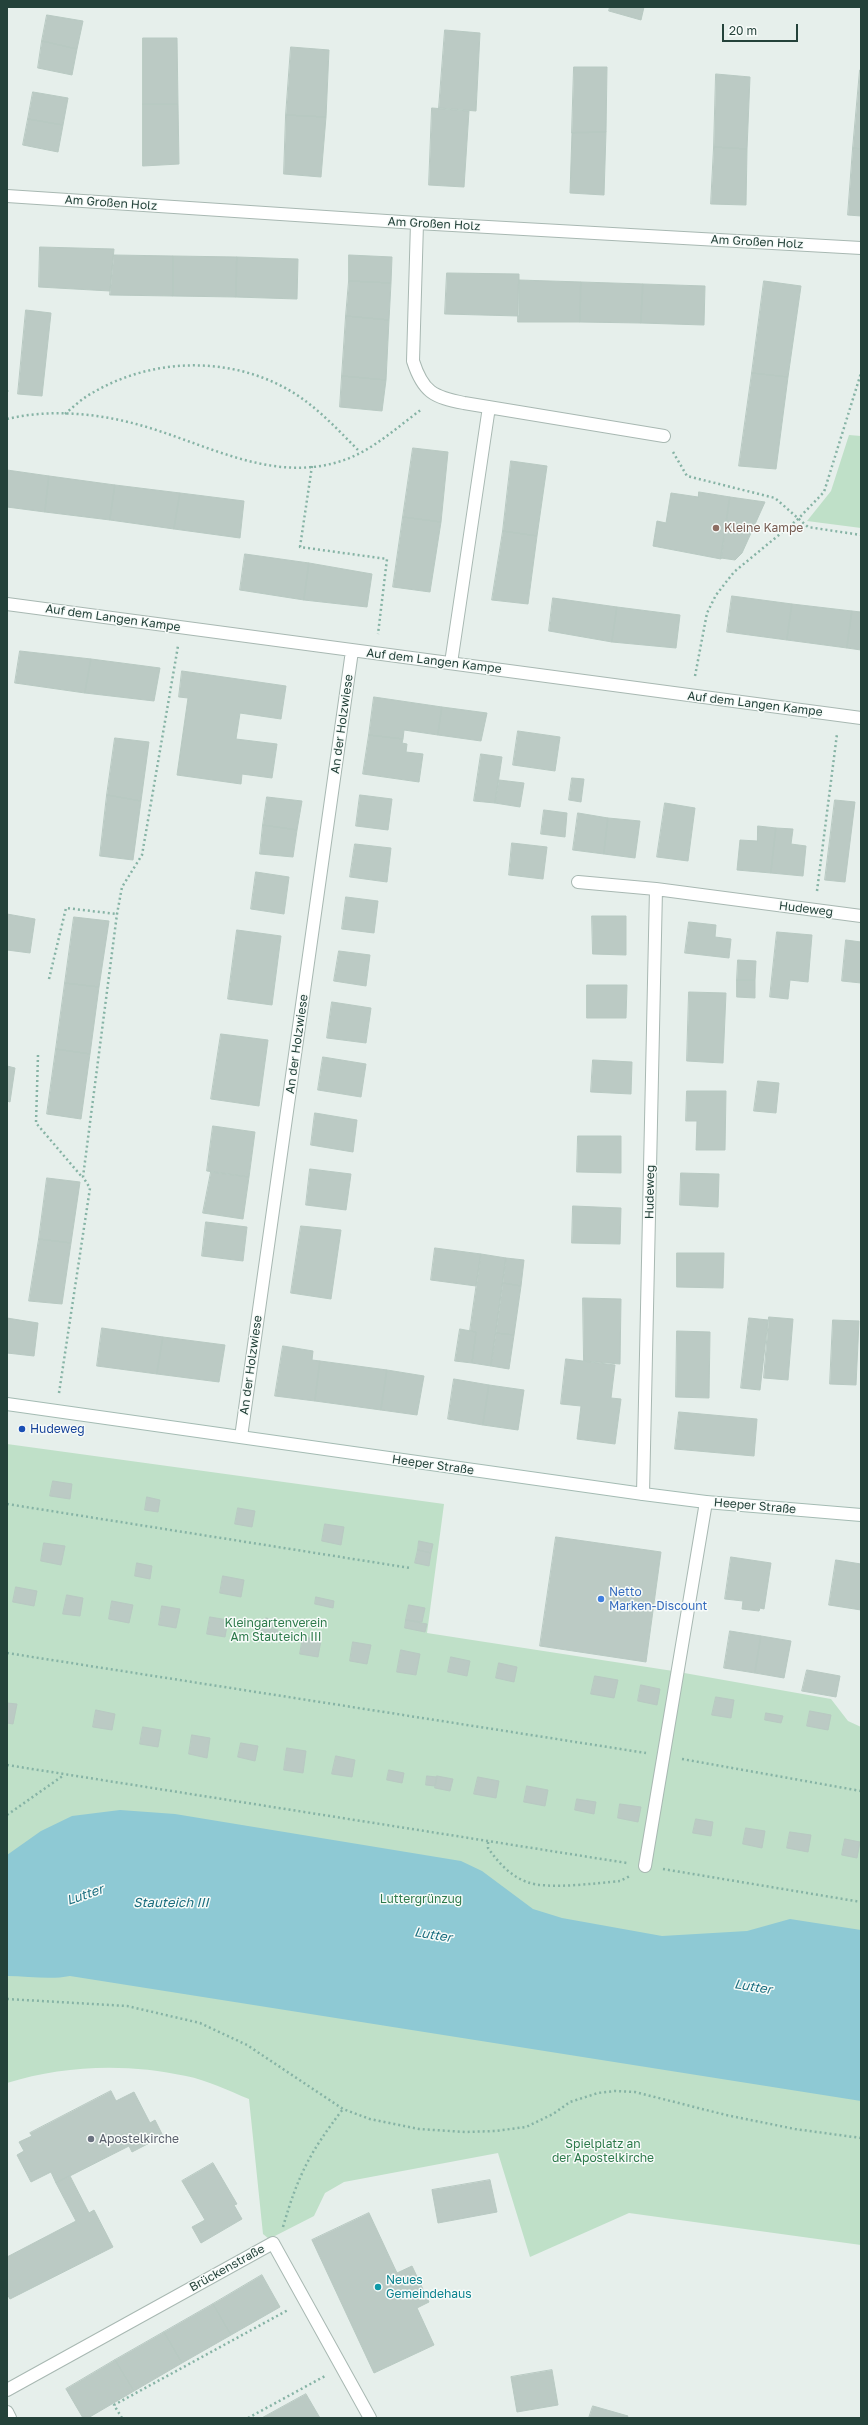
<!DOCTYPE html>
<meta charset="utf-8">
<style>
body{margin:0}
#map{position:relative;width:868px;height:2425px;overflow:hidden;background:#e6efeb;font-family:"Golos Text",sans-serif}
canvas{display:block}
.frame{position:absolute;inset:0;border:8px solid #24423a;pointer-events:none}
.scale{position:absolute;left:722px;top:24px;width:76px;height:18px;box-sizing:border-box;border:2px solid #24423a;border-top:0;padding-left:5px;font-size:12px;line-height:14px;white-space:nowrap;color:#24423a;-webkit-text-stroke:3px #f7fbf9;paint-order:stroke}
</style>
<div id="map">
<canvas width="868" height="2425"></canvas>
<div class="frame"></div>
<div class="scale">20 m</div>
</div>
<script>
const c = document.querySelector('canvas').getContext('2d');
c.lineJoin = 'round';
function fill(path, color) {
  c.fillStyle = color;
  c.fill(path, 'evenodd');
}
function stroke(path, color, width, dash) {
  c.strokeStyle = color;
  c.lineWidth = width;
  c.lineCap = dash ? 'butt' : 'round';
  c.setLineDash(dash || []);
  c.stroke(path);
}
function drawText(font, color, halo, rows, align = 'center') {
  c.font = font + ' "Golos Text",sans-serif';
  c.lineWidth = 3;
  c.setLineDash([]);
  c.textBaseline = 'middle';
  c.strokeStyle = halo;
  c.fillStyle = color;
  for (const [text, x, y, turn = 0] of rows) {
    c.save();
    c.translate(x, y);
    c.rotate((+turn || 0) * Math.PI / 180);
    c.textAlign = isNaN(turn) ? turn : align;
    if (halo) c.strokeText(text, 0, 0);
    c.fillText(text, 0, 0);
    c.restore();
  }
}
fill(new Path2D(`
 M849 435 861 436V528L807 521 831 491Z
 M7 1444 444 1504 427 1633 673 1671 831 1699 848 1721 861 1727V2245L629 2213 530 2257 498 2153 344 2182 325 2193 314 2216 269 2239 263 2234 249 2099C229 2091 207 2080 186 2076 127 2063 64 2065 7 2083Z`), '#bfe0c8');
fill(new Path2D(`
 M120 1810 175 1814 461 1861 482 1871 533 1909 562 1918 662 1936 747 1931 790 1919 861 1930V2101L70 1976C50 1980 28 1976 7 1976V1855L41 1831 72 1816Z`), '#8ec9d4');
const building = new Path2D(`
 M610 7H644L641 20 609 11Z
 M47 15 83 21 77 49 42 41Z
 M445 30 480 33 476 111 439 108Z
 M143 38H177L178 104H143Z
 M42 41 77 49 72 75 38 68Z
 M291 47 329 50 326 117 286 115Z
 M574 67H607L606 132 572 133Z
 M860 70H861V149L853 148Z
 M716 74 750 77 747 149 714 147Z
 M33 92 68 98 63 125 28 119Z
 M143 104H178L179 164 143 166Z
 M432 108 469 111 464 187 429 185Z
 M286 115 326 117 321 177 284 174Z
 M28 119 63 125 58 152 23 145Z
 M606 132 604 195 570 193 572 133Z
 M714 147 747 149 746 205 711 204Z
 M853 148 861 149V216L848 215Z
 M40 247 114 249 110 291 39 287Z
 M114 255 173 256V296L110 295Z
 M349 255 392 257 391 283 349 281Z
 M173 256 237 257 236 297 173 296Z
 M237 257 298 259 297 299 236 297Z
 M447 273 519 274V316L445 314Z
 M519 280 581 282 580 322H518Z
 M349 281 391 283 389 320 346 316Z
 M764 281 801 286 788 377 752 373Z
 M581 282 643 284 641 323 580 322Z
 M643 284 705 286 704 325 641 323Z
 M26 310 51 313 42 396 18 394Z
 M346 316 389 320 386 380 342 376Z
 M752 373 788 377 776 469 739 466Z
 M342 376 386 380 382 411 340 407Z
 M413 448 448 452 441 522 403 517Z
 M511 461 547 466 537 536 503 531Z
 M7 470 49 476 45 512 7 507Z
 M49 476 115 485 110 520 45 512Z
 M115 485 180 493 174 529 110 520Z
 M699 492 730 497 721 559 653 546 657 521 666 523 671 493 698 497Z
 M180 493 244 501 240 538 174 529Z
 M730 497 765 502 742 553 735 560 721 558Z
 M403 517 441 522 430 592 393 587Z
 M503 531 537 536 528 604 492 600Z
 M245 554 309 563 304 600 240 590Z
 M309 563 372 574 367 607 304 600Z
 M732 596 792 604 787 640 727 632Z
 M553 598 617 607 612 642 549 631Z
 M792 604 852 611 847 648 787 640Z
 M617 607 680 615 676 648 612 642Z
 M852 611 861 612V650L847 648Z
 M20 651 91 659 85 693 15 683Z
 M91 659 160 668 154 701 85 693Z
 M182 671 286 686 281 719 240 713 236 739 277 744 272 778 242 774 241 784 177 775 188 698 179 697Z
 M374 697 442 707 438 735 404 730 403 739 369 735Z
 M442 707 487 713 481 741 438 735Z
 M518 731 560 737 555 771 513 765Z
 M369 735 403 739 402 743 407 744 406 752 423 754 419 782 363 774Z
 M115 738 149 742 141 801 107 795Z
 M481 754 502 757 495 803 474 801Z
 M572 778 584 779 581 802 569 800Z
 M499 780 524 783 520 807 495 803Z
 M107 795 141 801 133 860 100 856Z
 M360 795 392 799 388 830 356 826Z
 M267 797 302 801 297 830 263 825Z
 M835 800 855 802 845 882 825 880Z
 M665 803 695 808 688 861 657 857Z
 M544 810 567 813 565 837 541 834Z
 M578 813 608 818 604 854 573 850Z
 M608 818 640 821 635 858 604 854Z
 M263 825 297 830 293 857 260 854Z
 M758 826 776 828 771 873 737 870 740 840 757 841Z
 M776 828 793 829 791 844 806 846 803 876 771 873Z
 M512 843 547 847 543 879 509 875Z
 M355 844 391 848 387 882 350 877Z
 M256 872 289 877 284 914 251 909Z
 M346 897 378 901 374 933 342 929Z
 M7 914 35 919 30 953 7 950Z
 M592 916H626V955L593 954Z
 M74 917 109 921 99 987 65 983Z
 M689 922 716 925 715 937 731 939 729 958 685 953Z
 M237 930 281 936 272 1005 228 999Z
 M777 932 812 935 808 982 790 980 788 999 770 997Z
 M846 940 861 942V983L842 981Z
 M339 951 370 955 366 986 334 981Z
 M738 960 756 961 755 980H737Z
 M737 980H755V998L737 997Z
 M65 983 99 987 90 1054 56 1049Z
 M587 985H627L626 1018H587Z
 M689 992 726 993 723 1063 687 1061Z
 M332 1002 371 1008 366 1043 327 1038Z
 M221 1034 268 1040 259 1106 211 1099Z
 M56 1049 90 1054 81 1119 47 1114Z
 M323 1057 366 1064 361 1097 318 1090Z
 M593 1060 632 1062 631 1094 591 1092Z
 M7 1066 15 1068 10 1102 7 1101Z
 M758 1081 779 1083 776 1113 754 1111Z
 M687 1091H726L725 1150H696L697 1121H686Z
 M315 1113 357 1120 353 1152 311 1145Z
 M213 1126 255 1132 249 1177 207 1171Z
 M578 1136H621V1173L577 1172Z
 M310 1169 351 1174 346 1210 306 1205Z
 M211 1172 249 1177 243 1219 203 1213Z
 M681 1173 719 1174 718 1207 680 1205Z
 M47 1178 80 1182 71 1243 39 1239Z
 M573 1206 621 1208 620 1244 572 1243Z
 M206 1222 247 1227 243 1261 202 1256Z
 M301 1226 341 1230 331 1299 291 1293Z
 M39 1239 71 1243 62 1304 29 1301Z
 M435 1248 481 1254 476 1286 431 1280Z
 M677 1253H724L723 1288 677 1287Z
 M481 1254 506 1258 491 1366 472 1363 476 1332 470 1331Z
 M506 1258 524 1260 521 1286 503 1283Z
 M503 1283 521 1286 514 1335 496 1333Z
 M583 1298 621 1299 620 1364 584 1361Z
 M769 1317 793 1319 788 1380 764 1378Z
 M7 1318 38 1323 34 1356 7 1353Z
 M749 1318 768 1320 760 1390 741 1388Z
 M833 1320 859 1321 856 1385 830 1384Z
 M102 1328 163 1337 157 1374 97 1366Z
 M460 1329 476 1332 472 1363 455 1361Z
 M677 1331 710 1332 709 1398 676 1397Z
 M496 1333 514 1335 509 1369 491 1366Z
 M163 1337 225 1345 219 1382 157 1374Z
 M283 1346 313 1351 312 1360 320 1361 315 1401 275 1396Z
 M566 1359 615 1365 611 1398 621 1399 615 1444 577 1439 581 1406 561 1404Z
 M320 1361 387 1370 381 1410 315 1401Z
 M387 1370 424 1376 417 1415 381 1410Z
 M454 1379 489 1385 483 1425 448 1419Z
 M489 1385 524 1390 518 1430 483 1425Z
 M679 1412 757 1419 754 1456 675 1449Z
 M53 1481 72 1484 70 1499 50 1496Z
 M147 1497 160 1500 158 1512 145 1510Z
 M238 1508 255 1511 252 1527 235 1524Z
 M325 1524 344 1527 341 1545 322 1541Z
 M556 1537 661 1552 646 1662 540 1646Z
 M419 1541 433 1544 431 1553 418 1550Z
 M44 1543 65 1546 61 1565 41 1561Z
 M418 1550 431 1553 429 1566 415 1563Z
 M731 1557 771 1563 764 1609 760 1608 759 1611 742 1609 743 1601 725 1599Z
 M836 1560 861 1564V1610L829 1605Z
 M137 1563 152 1566 150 1579 135 1576Z
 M223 1576 244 1580 241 1597 220 1593Z
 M16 1587 37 1591 34 1606 13 1602Z
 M67 1595 83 1598 80 1616 63 1614Z
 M316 1597 334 1601 333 1608 315 1604Z
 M112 1601 133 1605 129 1623 109 1619Z
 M409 1605 425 1608 422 1622 406 1620Z
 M162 1606 180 1609 176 1628 159 1625Z
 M210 1617 228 1620 225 1637 207 1634Z
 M266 1618 280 1621 278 1628 264 1626Z
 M406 1620 427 1624 425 1632 405 1628Z
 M262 1627 278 1630 276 1642 259 1639Z
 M730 1631 761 1636 755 1673 724 1668Z
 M761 1636 791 1641 784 1678 755 1673Z
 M303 1637 321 1640 318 1657 300 1654Z
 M353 1642 371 1645 367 1664 350 1661Z
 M401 1650 420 1654 416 1675 397 1672Z
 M451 1657 470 1661 467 1676 448 1672Z
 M499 1663 517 1667 514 1682 496 1678Z
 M807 1670 840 1676 836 1697 802 1691Z
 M595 1676 618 1680 614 1698 591 1694Z
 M641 1685 660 1689 657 1705 638 1701Z
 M716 1697 734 1700 731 1718 712 1715Z
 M7 1703 17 1704 13 1724 7 1723Z
 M96 1710 115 1714 112 1730 93 1727Z
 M810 1711 831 1715 828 1730 807 1726Z
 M766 1713 783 1716 781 1723 765 1720Z
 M143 1727 161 1730 158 1747 140 1744Z
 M192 1735 210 1738 207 1758 189 1754Z
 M241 1743 258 1746 255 1761 238 1757Z
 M287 1748 306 1751 303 1773 284 1770Z
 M336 1756 355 1760 352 1777 332 1774Z
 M389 1770 404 1773 402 1783 387 1780Z
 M427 1776 437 1777 435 1786 426 1785Z
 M437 1776 453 1779 450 1791 435 1788Z
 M478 1777 499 1781 496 1798 474 1794Z
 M527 1786 548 1790 545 1806 524 1802Z
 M577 1799 596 1802 594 1814 575 1810Z
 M620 1804 641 1807 638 1822 618 1818Z
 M696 1819 713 1822 711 1836 693 1833Z
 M746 1828 765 1831 762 1848 743 1844Z
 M790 1832 811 1835 808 1852 787 1848Z
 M845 1839 860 1842 857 1858 842 1855Z
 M111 2091 116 2101 134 2092 150 2123 155 2120 163 2136 132 2152 129 2146 56 2183 51 2172 31 2182 17 2155 24 2151 19 2142 32 2136 30 2133Z
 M213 2163 237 2204 234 2205 242 2219 201 2243 192 2227 205 2220 182 2181Z
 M70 2176 89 2213 94 2210 113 2247 10 2299 7 2294V2257L76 2221 56 2183Z
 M490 2180 497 2212 438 2223 432 2190Z
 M369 2213 397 2273 412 2266 429 2302 417 2308 434 2345 374 2373 312 2240Z
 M262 2275 280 2307 231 2335 213 2304Z
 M213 2304 231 2335 182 2363 164 2332Z
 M164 2332 182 2363 134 2391 115 2360Z
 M115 2360 134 2391 88 2418H83L66 2389Z
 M552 2370 558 2405 517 2412 511 2377Z
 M306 2394 320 2418H262Z
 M593 2406 628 2416 627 2418H589Z`);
fill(building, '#bbcac4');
stroke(building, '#b8c9c2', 1);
const service = new Path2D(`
 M417 223 413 361C423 392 433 397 464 403L664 436
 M451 663 489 407
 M645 1866 706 1502
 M7 2390 273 2243 370 2418`);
const minor = new Path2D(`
 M7 196 417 223 861 248
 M7 604 861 718
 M578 882 656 889 861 916
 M241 1437 352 651
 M643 1494 656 889
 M7 2412 10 2418`);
const secondary = new Path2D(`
 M7 1404 643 1494 706 1502 861 1515`);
stroke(service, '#a8b8b2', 14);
stroke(minor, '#a8b8b2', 14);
stroke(secondary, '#a4bbb3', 14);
stroke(new Path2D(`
 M7 390V394
 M65 414C74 406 84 397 94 392 156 356 237 356 297 395 321 411 340 432 360 452
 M7 419C49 409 95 413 136 424 201 441 268 483 338 462 370 453 396 428 422 409
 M673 452 687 476 775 498 808 527 861 535
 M312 466 300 547 387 559 378 634
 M695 676 707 613 716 595 734 572 797 520 824 492 861 373
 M817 891 837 734
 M49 979 66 908 117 914
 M38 1055 36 1123 82 1177
 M59 1393 90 1188 83 1177 117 914 122 887 142 855 178 646
 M7 1504 410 1568
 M7 1653 646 1753
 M682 1759 861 1791
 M7 1765 627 1863
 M7 1815 64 1775
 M488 1842V1848C498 1862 510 1876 527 1882 548 1890 597 1883 620 1881L630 1876
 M663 1869 861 1902
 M7 1999 127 2006 200 2023 247 2045 343 2109 370 2119 419 2129 465 2132 495 2131 526 2127 553 2114 570 2102 598 2093 615 2091 635 2092 726 2115 795 2129 861 2138
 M283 2227C298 2175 310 2152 343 2109
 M122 2418 114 2405 288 2310
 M248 2418 325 2376`), '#86b3a5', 2.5, [2, 3]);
stroke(service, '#fff', 12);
stroke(minor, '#fff', 12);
stroke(secondary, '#fff', 12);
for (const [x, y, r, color] of [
 [716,528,4,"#8d6e63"],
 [22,1429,4,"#1a4fb4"],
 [601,1599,4,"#3f7fe0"],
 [91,2139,4,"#6b7280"],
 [378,2287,4,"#0f9aa8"]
]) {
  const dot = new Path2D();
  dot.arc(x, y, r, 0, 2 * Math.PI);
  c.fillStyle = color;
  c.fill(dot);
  stroke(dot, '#f7fbf9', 1.5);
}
drawText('12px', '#24423a', '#f7fbf9', [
 ["Am Großen Holz",111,203,4],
 ["Am Großen Holz",434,224,3],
 ["Am Großen Holz",757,242,3],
 ["Auf dem Langen Kampe",113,618,8],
 ["Auf dem Langen Kampe",434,661,7],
 ["Auf dem Langen Kampe",755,704,7],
 ["An der Holzwiese",342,724,-82],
 ["Hudeweg",806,909,7],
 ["An der Holzwiese",297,1044,-82],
 ["Hudeweg",650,1192,-89],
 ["An der Holzwiese",251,1365,-82],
 ["Heeper Straße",433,1465,8],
 ["Heeper Straße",755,1506,5],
 ["Brückenstraße",227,2268,-29]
]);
drawText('12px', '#785e54', '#f7fbf9', [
 ["Kleine Kampe",724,528]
], 'left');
drawText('12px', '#164399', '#f7fbf9', [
 ["Hudeweg",30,1429]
], 'left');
drawText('12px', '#366cbe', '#f7fbf9', [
 ["Netto",609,1592],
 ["Marken-Discount",609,1606]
], 'left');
drawText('12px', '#2d7a4b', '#f7fbf9', [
 ["Kleingartenverein",276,1623],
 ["Am Stauteich III",276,1637],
 ["Luttergrünzug",421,1899],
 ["Spielplatz an",603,2144],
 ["der Apostelkirche",603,2158]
]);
drawText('12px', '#5b616d', '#f7fbf9', [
 ["Apostelkirche",99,2139]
], 'left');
drawText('12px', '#0d838f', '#f7fbf9', [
 ["Neues",386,2280],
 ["Gemeindehaus",386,2294]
], 'left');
drawText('italic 13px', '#1c6f80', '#f7fbf9', [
 ["Lutter",85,1895,-19],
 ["Stauteich III",171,1903],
 ["Lutter",433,1935,9],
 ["Lutter",753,1987,9]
]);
</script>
